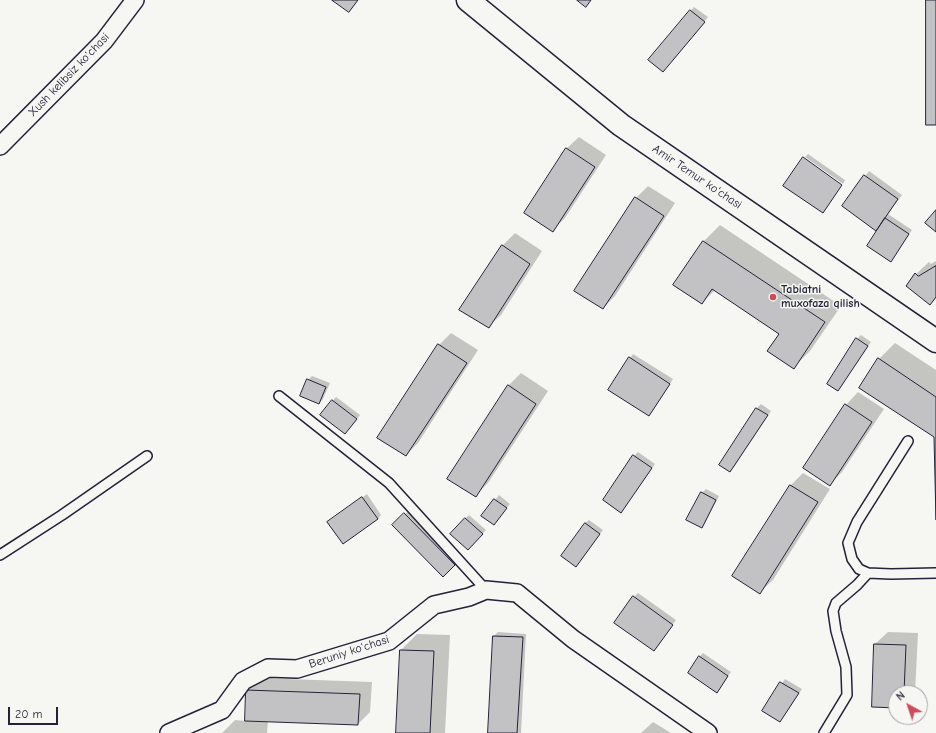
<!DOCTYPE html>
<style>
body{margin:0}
#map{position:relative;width:936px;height:733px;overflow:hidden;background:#f6f6f2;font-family:"Comic Neue",sans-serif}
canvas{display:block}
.north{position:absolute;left:888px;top:685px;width:40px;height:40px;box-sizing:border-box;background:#f6f6f2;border:1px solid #a1a1a9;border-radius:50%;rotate:320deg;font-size:11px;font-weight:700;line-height:16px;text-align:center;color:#22223b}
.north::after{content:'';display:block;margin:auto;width:14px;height:18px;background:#d1495b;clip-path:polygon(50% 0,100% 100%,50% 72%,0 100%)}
.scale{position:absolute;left:8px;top:707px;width:50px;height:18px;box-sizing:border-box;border:2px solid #22223b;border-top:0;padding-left:5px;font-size:12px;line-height:14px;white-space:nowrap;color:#22223b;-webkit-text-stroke:3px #f6f6f2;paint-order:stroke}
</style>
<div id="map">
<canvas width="936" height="733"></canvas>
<div class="north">N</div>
<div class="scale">20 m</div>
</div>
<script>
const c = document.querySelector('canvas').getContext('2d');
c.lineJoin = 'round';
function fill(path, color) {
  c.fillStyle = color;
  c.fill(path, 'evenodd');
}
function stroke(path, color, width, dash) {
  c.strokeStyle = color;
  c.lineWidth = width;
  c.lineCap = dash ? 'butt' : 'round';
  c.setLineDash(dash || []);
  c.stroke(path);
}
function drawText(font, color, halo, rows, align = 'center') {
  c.font = font + ' "Comic Neue",sans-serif';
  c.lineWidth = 3;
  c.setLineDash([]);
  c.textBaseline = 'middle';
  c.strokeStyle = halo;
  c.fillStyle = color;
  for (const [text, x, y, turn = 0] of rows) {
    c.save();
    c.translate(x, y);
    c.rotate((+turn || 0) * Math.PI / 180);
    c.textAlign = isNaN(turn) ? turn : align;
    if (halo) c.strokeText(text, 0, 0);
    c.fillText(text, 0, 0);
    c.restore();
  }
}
fill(new Path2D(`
 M694 7 708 17 667 67 650 60Z
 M579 137 606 155 565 218 553 230 566 149Z
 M808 154 845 180 843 184 805 157Z
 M869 171 902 195 888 214 912 230 891 260 882 223 875 229 843 206Z
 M648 186 675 203 615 296 603 308 636 198Z
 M720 225 841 306 810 351 794 367 780 333 715 290 702 303 675 285 704 241Z
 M515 233 542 251 501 315 488 327 502 246Z
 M936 261V298L930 304 907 286 916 274 929 262 931 264Z
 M451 333 478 350 418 443 406 455 439 345Z
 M861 335 871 342 838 390 857 339Z
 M895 343 936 370V485L935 436 879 359Z
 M633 354 673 379 653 410 630 358Z
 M521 373 548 391 488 483 475 496 448 478 509 385Z
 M312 376 330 383 323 399 319 403 308 380Z
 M858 392 884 409 842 472 830 484 846 405Z
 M336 397 360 415 349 429 322 414Z
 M761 404 771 411 734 467 730 471 720 464 757 408Z
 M638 452 655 464 621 512 634 456Z
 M803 473 830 489 773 580 760 592 734 576 791 485Z
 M706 489 719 496 705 523 701 527 702 493Z
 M367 494 381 515 378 519 329 522Z
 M499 495 510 504 494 524 483 516Z
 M409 510 458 561 443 576 394 525Z
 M469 515 486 530 472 545 465 519Z
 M589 520 603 530 576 566 585 523Z
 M638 593 676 620 657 646 634 597Z
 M498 632 526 634 521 733H489L494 636Z
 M888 632 918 633 915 693H896V707L875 644Z
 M417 634 450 635 445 733H397L401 650Z
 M703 653 731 672 717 692 699 657Z
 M260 678 372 682 370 712 358 724 268 721 267 733H222L235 720 246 721 247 691Z
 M785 679 802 689 780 721 763 710Z
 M653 722 671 733H641Z`), '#0003');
const building = new Path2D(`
 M332 0H358L349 12Z
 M577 0H591L586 7Z
 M926 0H936V125H926Z
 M690 10 705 22 663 72 648 60Z
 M566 148 595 167 553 232 524 213Z
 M803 157 842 185 823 213 783 186Z
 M864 175 898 199 876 231 842 206Z
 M635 197 664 216 603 309 574 291Z
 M936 210V232L925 223Z
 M885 218 909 234 891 262 867 246Z
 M703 241 825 322 794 369 767 351 779 334 712 289 702 304 673 285Z
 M502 245 530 264 489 328 459 310Z
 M936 266V297L930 305 906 286 915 273 918 276Z
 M856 338 868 346 838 391 827 384Z
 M438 344 467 363 406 456 377 438Z
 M629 357 670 384 649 416 608 390Z
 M878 358 936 397V520L934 437 859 388Z
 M307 379 326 387 319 404 300 396Z
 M508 385 536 404 476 497 447 479Z
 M332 400 357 419 345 434 320 415Z
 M845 404 872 422 830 486 803 468Z
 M756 408 768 415 730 472 719 465Z
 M633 455 652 468 621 513 603 500Z
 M790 485 818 502 760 594 732 576Z
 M701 492 716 500 702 528 686 520Z
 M362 497 378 519 343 544 327 522Z
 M494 499 507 508 494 525 481 516Z
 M404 513 455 565 443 577 392 525Z
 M465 518 483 534 468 550 450 534Z
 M585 523 600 534 576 567 561 556Z
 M633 596 673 625 654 651 614 623Z
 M493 636 523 637 517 733H488Z
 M874 644 906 645 904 693H896V708L872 707Z
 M400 650 434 651 430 733H396Z
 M699 656 728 676 717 693 688 673Z
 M780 682 799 693 780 722 762 711Z
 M246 690 360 694 358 725 245 721Z`);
fill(building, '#c2c2c4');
stroke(building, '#22223b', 1);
const service = new Path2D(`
 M279 396 389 483 486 590
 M908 441 857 522 848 543 852 559 859 569 868 573 891 574 936 573
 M0 555 62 515 147 456
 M824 733 847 695 846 667 836 631 833 611 836 603 857 585 868 573`);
const minor = new Path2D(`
 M0 146 104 41 135 0
 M169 733 222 710 243 681 268 668 297 669 389 641 434 605 469 597 486 590 517 593 573 639 708 733`);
const secondary = new Path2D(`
 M468 0 621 125 936 341`);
stroke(service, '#22223b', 12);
stroke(minor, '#22223b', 20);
stroke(secondary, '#22223b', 25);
stroke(service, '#f6f6f2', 9);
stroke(minor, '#f6f6f2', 17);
stroke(secondary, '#f6f6f2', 22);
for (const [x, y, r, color] of [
 [773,297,4,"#d1495b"]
]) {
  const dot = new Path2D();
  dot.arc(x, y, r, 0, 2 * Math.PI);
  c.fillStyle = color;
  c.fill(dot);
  stroke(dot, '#f6f6f2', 1.5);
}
drawText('12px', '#22223b', '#f6f6f2', [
 ["Xush kelibsiz ko'chasi",69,75,-46],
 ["Amir Temur ko'chasi",697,177,34],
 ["Beruniy ko'chasi",349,652,-18]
]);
drawText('bold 12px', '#22223b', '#f6f6f2', [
 ["Tabiatni",781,290],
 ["muxofaza qilish",781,304]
], 'left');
</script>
